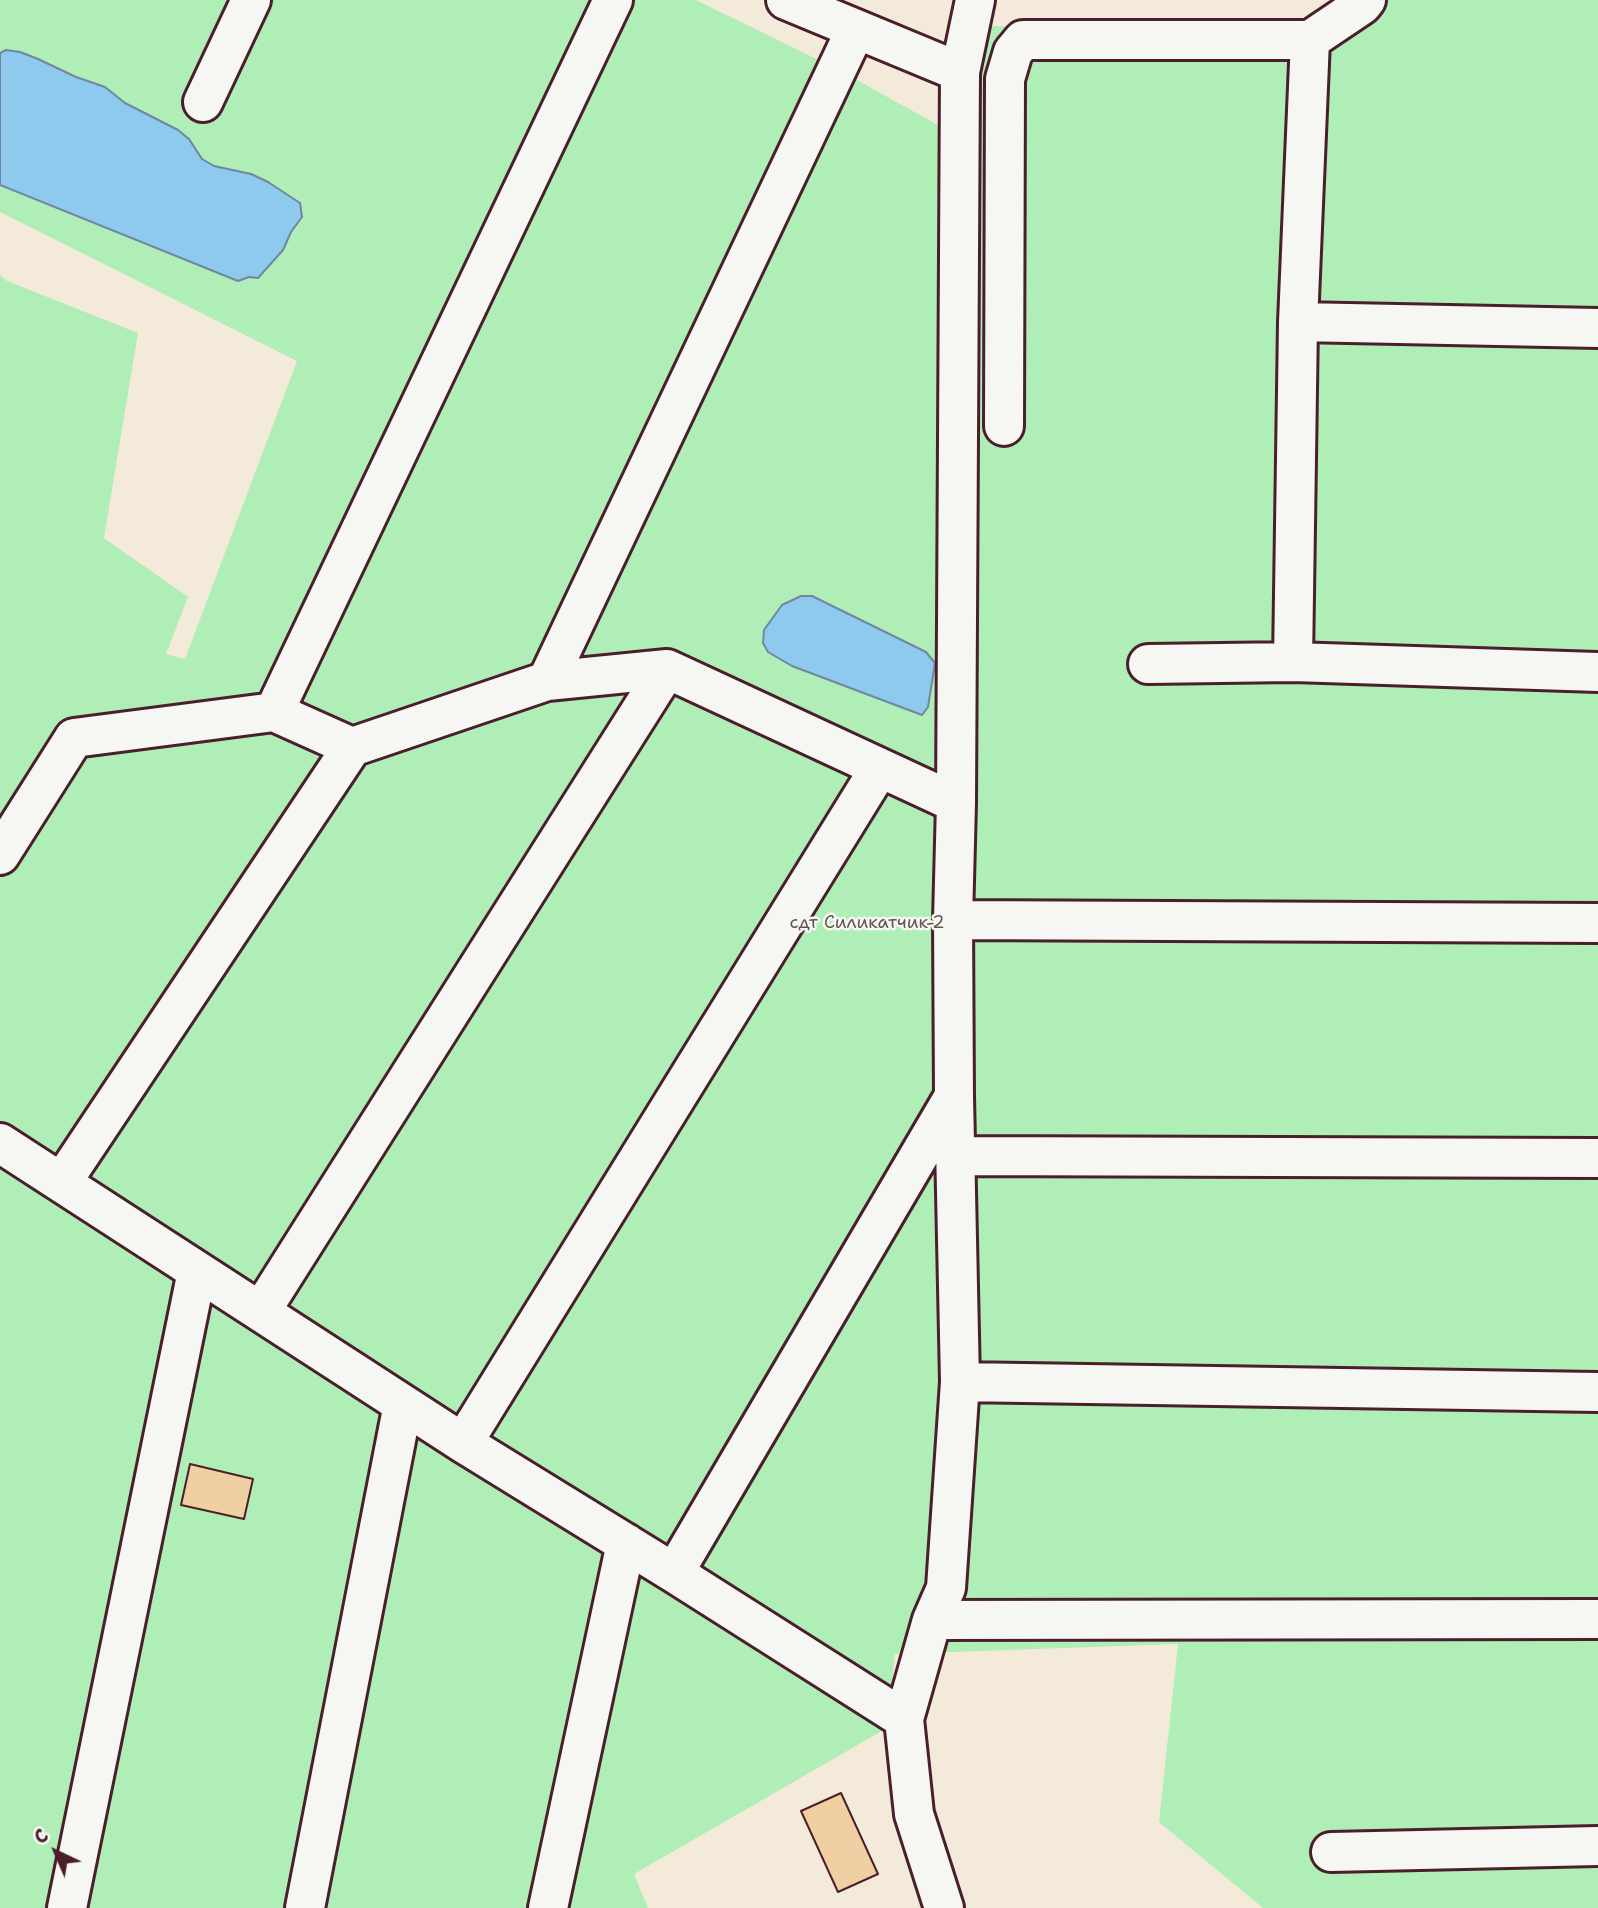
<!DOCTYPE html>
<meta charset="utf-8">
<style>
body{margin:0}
#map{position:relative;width:1598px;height:1908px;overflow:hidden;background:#f4eada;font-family:"Shantell Sans",sans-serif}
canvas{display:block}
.north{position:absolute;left:21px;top:1817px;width:70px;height:70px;-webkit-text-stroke:5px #f6f6f2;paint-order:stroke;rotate:316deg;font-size:19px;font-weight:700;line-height:28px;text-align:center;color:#4a1f2b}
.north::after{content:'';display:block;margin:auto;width:24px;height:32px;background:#4a1f2b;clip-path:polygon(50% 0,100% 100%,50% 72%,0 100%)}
</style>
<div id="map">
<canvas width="1598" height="1908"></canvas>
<div class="north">С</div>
</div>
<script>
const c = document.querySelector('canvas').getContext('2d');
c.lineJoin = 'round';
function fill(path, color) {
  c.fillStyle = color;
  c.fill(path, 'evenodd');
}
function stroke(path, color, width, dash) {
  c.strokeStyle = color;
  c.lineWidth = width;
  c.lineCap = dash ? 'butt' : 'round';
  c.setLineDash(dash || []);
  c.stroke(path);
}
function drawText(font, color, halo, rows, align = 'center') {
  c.font = font + ' "Shantell Sans",sans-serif';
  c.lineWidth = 5;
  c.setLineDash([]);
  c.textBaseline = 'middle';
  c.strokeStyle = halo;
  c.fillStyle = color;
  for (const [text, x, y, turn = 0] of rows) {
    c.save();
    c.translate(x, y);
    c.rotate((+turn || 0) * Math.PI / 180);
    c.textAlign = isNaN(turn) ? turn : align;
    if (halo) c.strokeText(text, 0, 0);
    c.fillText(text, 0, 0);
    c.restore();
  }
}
fill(new Path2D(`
 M0 0H696L837 69 954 134 987 26 1313 34 1342 0H1598V1908H1263L1159 1822 1178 1644 895 1654 887 1728 634 1874 648 1908H0V275L7 281 138 333 104 538 188 597 166 654 185 659 297 361 0 212Z`), '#afeeb6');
const water = new Path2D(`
 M6 50 20 52 38 59 76 77 105 87 125 103 178 130 189 139 202 159 214 166 251 174 268 182 300 203 302 217 291 232 283 250 258 278 249 277 238 281 0 185V53Z
 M801 596H812L926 652 935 663 928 707 922 715 792 666 768 652 763 643 764 630 782 605Z`);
fill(water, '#8dcaee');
stroke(water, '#7286a0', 2);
const building = new Path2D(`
 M190 1464 253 1479 244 1519 181 1505Z
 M841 1793 878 1874 838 1892 801 1811Z`);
fill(building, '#f0cfa2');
stroke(building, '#4a1f2b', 2);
const minor = new Path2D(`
 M786 0 960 72
 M203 102 251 0
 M1298 322 1598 328
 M1004 426 1005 79 1013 52 1023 40H1310
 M1293 662 1298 322 1310 40 1362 5 1366 0
 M1148 664 1293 662 1598 672
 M547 681 856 29
 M274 712 613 0
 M0 855 74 738 274 712 352 747
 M953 920 1598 923
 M0 1143 463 1443 674 1573 904 1719
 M956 1156 1598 1158
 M62 1182 352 747 547 681 667 669 956 803
 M261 1311 667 669
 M960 1382 1598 1392
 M463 1443 879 769
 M674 1573 954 1096
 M932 1620 1598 1619
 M1331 1852 1598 1846
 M67 1908 197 1271
 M305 1908 403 1404
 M548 1908 626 1543
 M944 1908 914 1814 904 1719 932 1620 946 1588 960 1382 954 1096 953 920 956 803 960 72 975 0`);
stroke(minor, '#4a1f2b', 44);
stroke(minor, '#f6f6f2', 38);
drawText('18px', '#63534e', '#f6f6f2', [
 ["сдт Силикатчик-2",867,923]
]);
</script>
